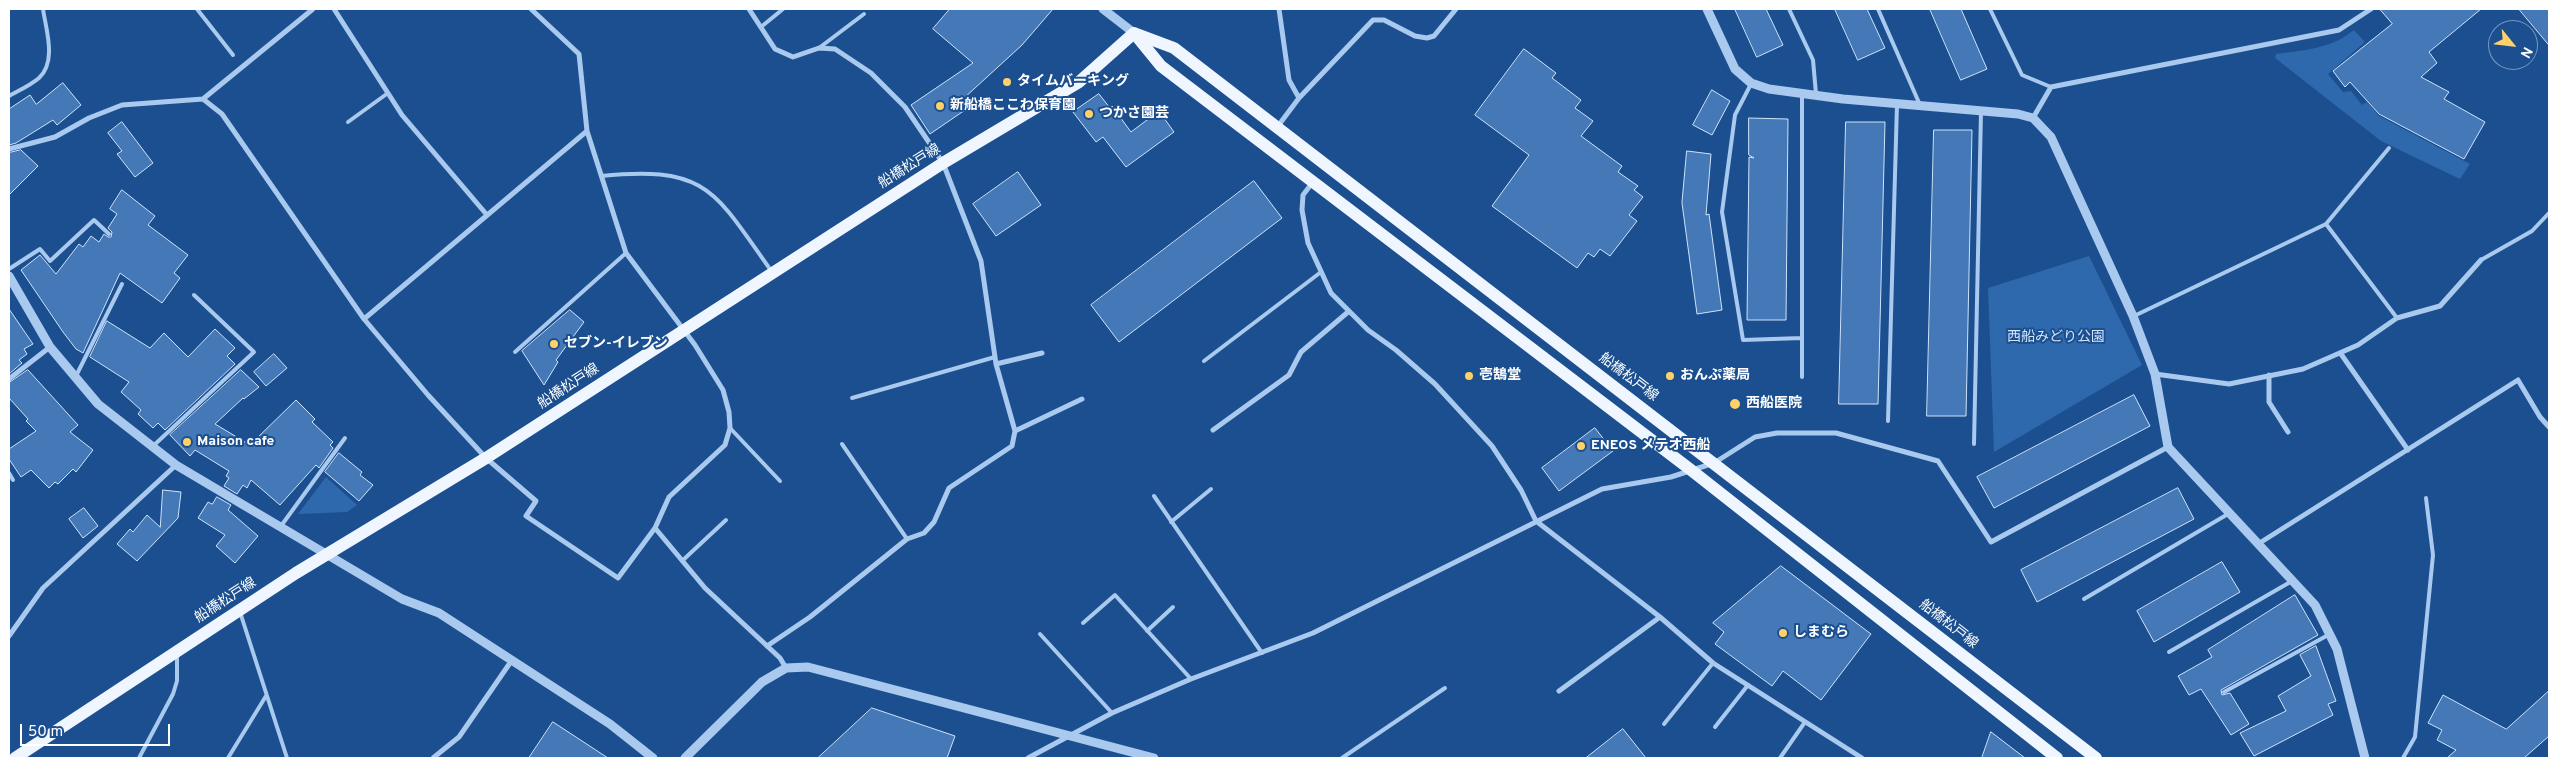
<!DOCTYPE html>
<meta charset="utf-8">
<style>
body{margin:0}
#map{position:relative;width:2558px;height:767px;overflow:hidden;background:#1b4f8f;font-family:Overpass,sans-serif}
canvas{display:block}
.frame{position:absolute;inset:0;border:10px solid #fff;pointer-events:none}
.north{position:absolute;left:2488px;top:20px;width:50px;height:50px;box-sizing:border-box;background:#1b4f8f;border:1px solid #7695bc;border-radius:50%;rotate:119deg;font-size:14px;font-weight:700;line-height:20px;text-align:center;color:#fff}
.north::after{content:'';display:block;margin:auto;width:18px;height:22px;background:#ffd166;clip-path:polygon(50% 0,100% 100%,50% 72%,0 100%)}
.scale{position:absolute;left:20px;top:724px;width:150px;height:22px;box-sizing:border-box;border:2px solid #fff;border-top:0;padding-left:6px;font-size:15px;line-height:18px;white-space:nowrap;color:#fff;-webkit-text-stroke:4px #1b4f8f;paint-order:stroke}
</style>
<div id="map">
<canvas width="2558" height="767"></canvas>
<div class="frame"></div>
<div class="north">N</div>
<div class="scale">50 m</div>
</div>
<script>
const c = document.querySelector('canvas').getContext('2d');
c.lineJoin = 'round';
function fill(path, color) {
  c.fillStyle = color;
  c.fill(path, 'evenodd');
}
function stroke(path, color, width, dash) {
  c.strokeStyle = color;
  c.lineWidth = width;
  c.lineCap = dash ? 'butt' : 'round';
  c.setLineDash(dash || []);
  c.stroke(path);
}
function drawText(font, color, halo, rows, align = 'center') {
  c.font = font + ' Overpass,"Noto Sans JP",sans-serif';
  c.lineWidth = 4;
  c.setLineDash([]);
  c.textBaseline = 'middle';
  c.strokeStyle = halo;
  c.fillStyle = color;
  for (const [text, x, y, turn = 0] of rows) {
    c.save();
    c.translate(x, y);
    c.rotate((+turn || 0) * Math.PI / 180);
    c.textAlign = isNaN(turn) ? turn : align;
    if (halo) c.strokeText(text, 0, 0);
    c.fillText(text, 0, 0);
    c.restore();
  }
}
fill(new Path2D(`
 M2354 30 2365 42 2328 74 2343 92 2351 91 2362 105 2367 102 2379 116 2470 164 2460 179 2381 141 2275 58 2276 54C2304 50 2331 49 2354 30Z
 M2089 256 2142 365 1994 452 1988 288Z
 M326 477 357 505 347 512 298 514Z`), '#2e69ad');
const building = new Path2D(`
 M950 9H1053L1022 45 963 99 968 108 930 134 911 105 973 63 933 29Z
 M1735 9H1766L1783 45 1757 57Z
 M1835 9H1867L1885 48 1858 60Z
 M1930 9H1961L1987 69 1961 80Z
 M2380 9H2481L2429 52 2437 63 2421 77 2449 92 2444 99 2485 122 2464 159 2379 114 2350 82 2345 87 2333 71 2392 24Z
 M2519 9H2549V45Z
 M1524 49 1556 73 1552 78 1581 100 1575 108 1593 121 1581 136 1622 166 1618 172 1638 186 1634 190 1643 197 1629 215 1637 221 1610 256 1600 249 1594 257 1588 253 1577 268 1492 206 1529 155 1475 115Z
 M63 83 81 105 57 125 53 120 16 143 9 145V109L30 95 36 104Z
 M1712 90 1730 101 1712 135 1693 125Z
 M1099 94 1110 108 1112 106 1131 132 1159 111 1174 132 1126 167 1103 137 1096 142 1073 112Z
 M1749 118 1788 119 1786 320H1747L1749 157 1754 158 1749 155Z
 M122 122 153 163 135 177 117 154 122 151 108 133Z
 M1846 122H1885L1878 404H1839Z
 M1934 130H1972L1966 416H1927Z
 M21 150 38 166 9 195V153Z
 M1687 151 1711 154 1706 215 1709 214 1722 310 1697 314 1682 203Z
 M1018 172 1041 205 996 236 973 204Z
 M1254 181 1282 218 1119 342 1091 305Z
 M122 190 155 216 148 225 188 255 174 273 180 278 162 303 120 273 83 353 76 349 63 332 21 270 40 255 56 274 79 244 83 247 91 236 99 242 104 234 108 237H111L112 232 108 228 117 214 110 209Z
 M9 309 33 344 24 349 27 354 19 360 22 363 9 374Z
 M570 310 584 322 556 360 558 362 544 385 522 351Z
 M107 321 150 348 164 333 188 357 215 329 235 348 227 356 235 364 165 430 158 423 153 428 138 414 141 410 121 392 129 382 90 357Z
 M274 354 287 368 266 386 254 372Z
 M28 370 78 425 70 432 93 450 76 472 73 469 58 484 55 482 49 488 31 470 21 477 9 459V449L36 431 26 421 28 419 9 398V383Z
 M241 370 259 387 244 399 243 398 215 424 250 445 296 400 315 419 312 422 333 442 330 445 333 448 319 468 316 465 280 505 251 480 247 488 243 485 237 494 224 486 229 478 226 476 229 471 195 450 190 456 170 435Z
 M2134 395 2150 426 1994 508 1977 477Z
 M1595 428 1613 451 1559 491 1542 468Z
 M339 453 362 472 360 475 373 485 359 501 325 472Z
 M2178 488 2194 519 2037 602 2021 570Z
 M163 490 181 492 178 518 137 561 117 544 130 529 133 532 147 515 160 527Z
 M217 497 231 505 228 510 258 536 235 563 216 546 225 535 198 518 208 502 212 504Z
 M84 508 98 526 83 538 69 519Z
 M2222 562 2240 592 2154 642 2137 611Z
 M1781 566 1871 634 1821 700 1783 671 1772 686 1715 644 1724 632 1713 623Z
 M2295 595 2318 635 2221 690 2222 695 2230 693 2249 724 2231 735 2201 689 2189 695 2178 676 2212 657 2208 650Z
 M2316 646 2336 701 2328 704 2333 715 2254 756 2240 733 2286 711 2278 696 2311 676 2300 655Z
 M2549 691V736L2524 758H2447L2456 750 2437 740 2442 730 2428 723 2443 695 2506 729Z
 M872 708 955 736 947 758H818Z
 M553 722 608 758H529Z
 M1623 729 1646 758H1586Z
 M1991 732 2025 758H1982Z`);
fill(building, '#4478b7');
stroke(building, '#cfe3fa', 1);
stroke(new Path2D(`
 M197 9 233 55
 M1789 9 1813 60 1816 94
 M1878 9 1920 105
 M1990 9 2022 75 2051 87
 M761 27 783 9
 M819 48 864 14
 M1751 84 1735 115 1722 212 1743 340 1802 338
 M1802 95V377
 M9 96C18 91 31 85 39 78 57 61 46 30 43 9
 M348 122 388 93
 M601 176C708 165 715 192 772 272
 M2326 224 2397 318
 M2481 260 2532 231 2549 213
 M9 269 40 249 50 261 94 220 109 234
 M2134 316 2326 224 2389 148
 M515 352 626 253
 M1204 361 1321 272
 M76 376 122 284
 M852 398 995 357
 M1888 421 1897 104
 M730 428 780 481
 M842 444 907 539
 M1974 444 1981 111
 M152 447 254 352 194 295
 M9 473 13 480
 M1154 496 1262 653
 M1171 522 1211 489
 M281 526 345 438
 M682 561 726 520
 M2084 599 2228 514
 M240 612 287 758
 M1083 623 1115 595 1191 679
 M1147 631 1173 607
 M1040 634 1112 713
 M2169 652 2292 581
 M2224 692 2330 634
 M1664 724 1713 663
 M1715 727 1748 685
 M139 758 173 694 177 681V656
 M228 758 266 696
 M1342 758 1445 688
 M1780 758 1805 722
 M2403 758 2415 737 2433 555 2426 498`), '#a9c9ee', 4);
stroke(new Path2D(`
 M334 9 402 115 487 215
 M531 9 579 54 587 131 626 253 695 345 723 390 729 412 730 428 725 445 669 497 655 528 705 588 780 658 786 668
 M749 9 775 49 793 57 819 48 835 49 871 73 905 107 943 163 981 261 996 364 1015 431 1012 446 949 488 934 522 924 533 907 539 810 617 767 646
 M1279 9 1289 80 1299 98
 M203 99 222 114 364 319 428 395 486 458 536 501 526 516 618 578 655 528
 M2033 118 2051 87 2339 30 2371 9
 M1278 126 1299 98 1373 20H1384L1415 36 1427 38 1434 36 1456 9
 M9 149 55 137 89 118 122 105 203 99 313 9
 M1313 182 1303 195 1302 210 1308 243 1331 293 1368 330 1396 350 1435 384 1492 446 1521 490 1536 521 1660 617 1713 663 1862 758
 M364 319 587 131
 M2341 354 2408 450
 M996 364 1042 353
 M2155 374 2229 384 2303 369 2358 345 2397 318 2440 306 2481 260
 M2269 375V402L2288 432
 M9 379 50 347
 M1213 430 1289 375 1301 352 1348 312
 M1015 431 1082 399
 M2258 544 2518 380 2540 417 2549 427
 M9 636 43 588 176 465
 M1559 691 1660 617
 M433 758 459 737 512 660
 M1028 758 1112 713 1191 679 1313 633 1602 489 1671 477 1714 463 1755 437 1777 433H1836L1938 461 1991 542 2168 447`), '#a9c9ee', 5);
stroke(new Path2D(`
 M1103 9 1134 33
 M1707 9 1735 69 1751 83 1769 89 1843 99 2018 114 2033 118 2051 137 2133 316 2155 374 2168 447 2315 605 2337 649 2365 758
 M9 276 50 347 98 404 176 465 402 599 439 613 610 724 653 758
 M685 758 762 682 786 668 808 667 1154 758`), '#a9c9ee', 9);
stroke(new Path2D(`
 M1134 33 1174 48 2096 758
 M1134 33 1161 66 1691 470 2057 758
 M15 758 296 573 486 458 943 163 1079 82 1134 33`), '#f0f6ff', 12);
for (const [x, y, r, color] of [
 [1007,82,5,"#ffd166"],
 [940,106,5,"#ffd166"],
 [1089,114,5,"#ffd166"],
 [554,344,5,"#ffd166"],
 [1469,376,5,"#ffd166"],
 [1670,376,5,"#ffd166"],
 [1735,404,6,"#ffd166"],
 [187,442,5,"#ffd166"],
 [1581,446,5,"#ffd166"],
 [1783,633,5,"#ffd166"]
]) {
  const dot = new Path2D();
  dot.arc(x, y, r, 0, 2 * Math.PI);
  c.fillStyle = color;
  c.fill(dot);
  stroke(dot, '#1b4f8f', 2);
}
drawText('bold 14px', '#fff', '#1b4f8f', [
 ["タイムバーキング",1017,82],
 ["新船橋ここわ保育園",950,106],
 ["つかさ園芸",1099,114],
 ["セブン-イレブン",564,344],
 ["壱鵠堂",1479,376],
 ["おんぷ薬局",1680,376],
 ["西船医院",1746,404],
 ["Maison cafe",197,442],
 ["ENEOS メテオ西船",1591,446],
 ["しまむら",1793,633]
], 'left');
drawText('14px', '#fff', '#1b4f8f', [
 ["船橋松戸線",910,167,-32],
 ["船橋松戸線",1628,378,37],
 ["船橋松戸線",569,387,-33],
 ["船橋松戸線",226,601,-33],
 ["船橋松戸線",1948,625,38]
]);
drawText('14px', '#cfe3fa', '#1b4f8f', [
 ["西船みどり公園",2056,338]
]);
</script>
